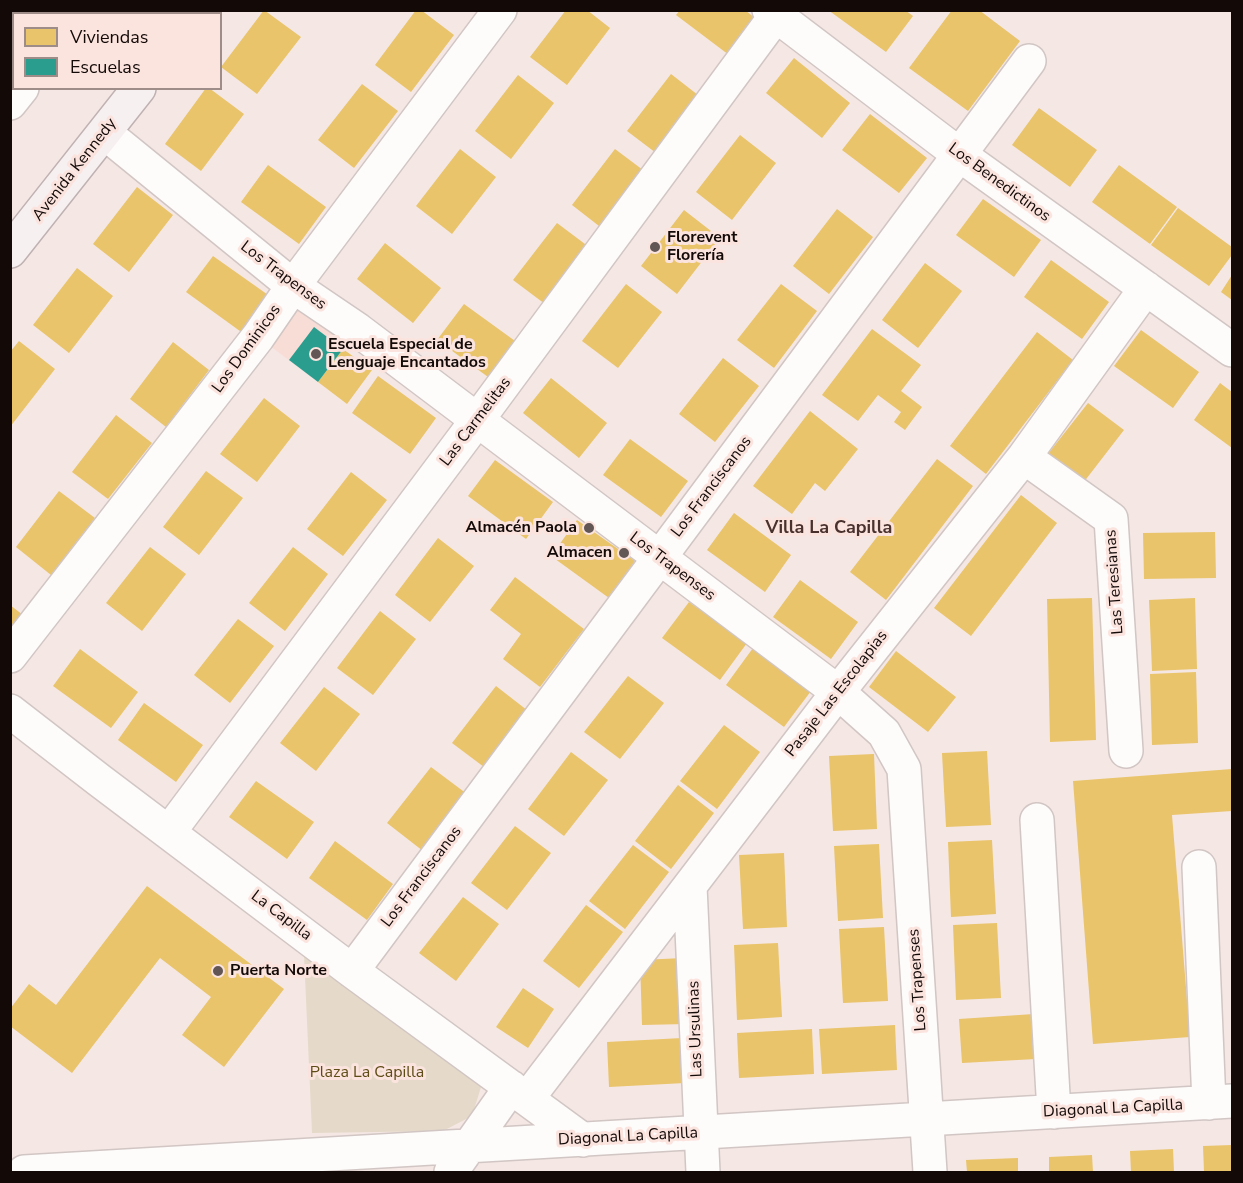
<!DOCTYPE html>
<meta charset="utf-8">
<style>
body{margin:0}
#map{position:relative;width:1243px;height:1183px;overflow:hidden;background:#f5e7e4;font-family:"Nunito Sans",sans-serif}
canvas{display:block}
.frame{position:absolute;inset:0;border:12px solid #130a08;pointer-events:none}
.legend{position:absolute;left:12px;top:12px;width:210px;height:78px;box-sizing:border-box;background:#fbe3de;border:2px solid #9e8c88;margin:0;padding:8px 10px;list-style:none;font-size:18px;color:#130a08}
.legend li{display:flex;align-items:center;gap:12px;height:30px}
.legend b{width:30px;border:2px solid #9e8c88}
</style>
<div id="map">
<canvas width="1243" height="1183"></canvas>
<div class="frame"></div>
<ul class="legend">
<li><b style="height:16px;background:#e9c46a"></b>Viviendas</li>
<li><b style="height:16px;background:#2a9d8f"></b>Escuelas</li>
</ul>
</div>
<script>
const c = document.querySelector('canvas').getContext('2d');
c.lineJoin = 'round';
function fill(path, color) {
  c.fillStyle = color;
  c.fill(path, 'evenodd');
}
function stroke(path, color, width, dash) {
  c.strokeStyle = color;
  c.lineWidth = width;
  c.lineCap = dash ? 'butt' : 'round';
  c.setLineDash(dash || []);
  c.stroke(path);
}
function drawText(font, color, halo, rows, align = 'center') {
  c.font = font + ' "Nunito Sans",sans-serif';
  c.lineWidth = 6;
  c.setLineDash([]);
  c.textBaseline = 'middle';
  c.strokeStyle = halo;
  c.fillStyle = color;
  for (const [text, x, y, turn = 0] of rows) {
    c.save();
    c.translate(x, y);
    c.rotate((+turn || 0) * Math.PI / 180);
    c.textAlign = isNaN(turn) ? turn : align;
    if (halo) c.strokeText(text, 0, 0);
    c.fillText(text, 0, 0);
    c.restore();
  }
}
fill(new Path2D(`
 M293 286 358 330 318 382 258 337Z`), '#f8ddd7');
fill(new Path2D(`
 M304 955 482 1084 472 1116 443 1131 312 1133Z`), '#e5dac9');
fill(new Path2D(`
 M264 10 301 37 257 94 221 67Z
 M416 10H421L454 35 411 92 375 65Z
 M566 10H587L610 28 567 85 530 57Z
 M680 10H745L761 23 733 58 676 15Z
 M828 10H905L913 16 886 52Z
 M952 10H979L1020 41 968 111 909 68Z
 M794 58 850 103 822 138 766 93Z
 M671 74 707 102 664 159 627 131Z
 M518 75 554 103 511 159 475 131Z
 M362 84 398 111 354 168 318 140Z
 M206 88H209L244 114 201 171 165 144Z
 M1039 108 1097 150 1070 187 1012 145Z
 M870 114 927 158 899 193 842 150Z
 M740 135 776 163 732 220 696 192Z
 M460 149 496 177 452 234 416 206Z
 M615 149 651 176 608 233 572 205Z
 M268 165 326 207 299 244 241 202Z
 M1119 165 1177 207 1150 244 1092 202Z
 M137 187 173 215 129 272 93 244Z
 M983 199 1041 240 1014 277 956 235Z
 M1178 208 1232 247V255L1209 286 1151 245Z
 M837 209 873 237 829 294 793 266Z
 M684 210 720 238 677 294 641 266Z
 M557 223 593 250 549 307 513 280Z
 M385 243 441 288 413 323 357 279Z
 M213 256 271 297 244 334 186 292Z
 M1051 260 1109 302 1082 339 1024 297Z
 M925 263 962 291 918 348 882 320Z
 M77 268 113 296 69 353 33 325Z
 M1232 275V300L1221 292Z
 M626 284 662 312 618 368 582 341Z
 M781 284 817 311 774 368 737 340Z
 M464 304 522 346 495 382 437 340Z
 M872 329 921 365 901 391 922 407 905 430 894 422 901 412 878 395 858 421 822 395Z
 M1141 330 1199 372 1173 408 1114 366Z
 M1037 332 1073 360 986 474 950 446Z
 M19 341 55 369 10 427V352Z
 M173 342 209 370 166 427 130 399Z
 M343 349 372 370 347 404 318 382Z
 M723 358 759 386 715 442 679 414Z
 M378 376 436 418 410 454 352 413Z
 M551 378 607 423 579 458 523 413Z
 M1220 383 1232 392V448L1194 420Z
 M264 398 300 426 257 482 220 454Z
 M1088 403 1124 430 1080 487 1044 459Z
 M810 411 858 449 825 491 815 483 792 514 753 486Z
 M116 415 152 443 108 499 72 472Z
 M630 439 688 481 661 517 603 475Z
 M937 459 973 486 886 600 850 572Z
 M495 460 553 502 526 539 468 496Z
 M206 471 243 498 199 555 163 527Z
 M351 472 387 500 343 556 307 529Z
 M59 491 95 518 51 575 16 547Z
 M1021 495 1057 523 971 636 934 608Z
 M734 513 791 555 765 592 707 550Z
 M577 520 635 561 609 598 551 556Z
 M1215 532 1216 578 1144 579 1143 533Z
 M438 538 474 566 430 622 395 595Z
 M150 547 186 574 142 631 106 603Z
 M293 547 328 574 285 631 249 603Z
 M515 577 584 629 540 687 503 659 521 634 490 610Z
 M800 580 858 622 831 659 773 617Z
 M1092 598 1096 740 1050 742 1047 599Z
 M1195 598 1197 669 1152 671 1149 600Z
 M689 602 747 643 720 680 662 638Z
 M10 605 23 615 10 632Z
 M380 611 416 639 373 695 337 668Z
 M238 619 274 646 230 703 194 675Z
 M753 648 811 691 784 727 726 685Z
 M80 649 138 692 111 728 53 686Z
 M896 651 956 697 928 732 869 687Z
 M1196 672 1198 743 1152 745 1150 674Z
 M628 676 664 703 620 759 584 732Z
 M496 686 532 714 488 770 452 743Z
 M324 687 360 714 316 771 280 743Z
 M144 703 203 745 176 782 118 740Z
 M724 725 760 752 717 809 680 781Z
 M987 751 991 825 946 827 942 753Z
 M571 752 608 780 564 836 528 809Z
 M874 754 877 829 833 831 829 756Z
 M431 767 467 794 423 851 387 823Z
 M1232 769V811L1172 815 1190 1037 1093 1044 1073 781Z
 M256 781 314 822 287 859 229 817Z
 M678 785 714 813 671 869 635 841Z
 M515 826 551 853 507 910 471 883Z
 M992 840 996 914 951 917 948 842Z
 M335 841 393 884 367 920 309 878Z
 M879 844 883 918 838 921 834 846Z
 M633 845 669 872 625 929 589 901Z
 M784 853 787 927 743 929 739 855Z
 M147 886 284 989 224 1067 182 1035 211 997 160 958 72 1073 10 1026V1009L29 984 56 1005Z
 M463 897 499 924 456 981 419 953Z
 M586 905 623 932 579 988 543 961Z
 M997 923 1001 998 956 1000 953 925Z
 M884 927 888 1001 843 1003 839 929Z
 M778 943 782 1017 737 1020 734 945Z
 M684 958 686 1024 642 1025 640 960Z
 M523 988 554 1009 528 1048 496 1027Z
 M1034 1014 1036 1059 962 1063 959 1019Z
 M895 1025 897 1070 822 1074 819 1029Z
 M812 1029 814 1074 739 1078 737 1033Z
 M682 1038 685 1083 609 1087 607 1042Z
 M1232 1145V1172H1204L1203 1146Z
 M1173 1149 1174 1172H1131L1130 1151Z
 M1092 1155 1093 1172H1049V1157Z
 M1018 1158V1172H967L966 1160Z`), '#e9c46a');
fill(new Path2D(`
 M314 327 343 349 318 382 289 360Z`), '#2a9d8f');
const minor = new Path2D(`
 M769 10 960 155 1232 350
 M79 14 82 10
 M10 103 22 88
 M105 133 293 286 358 330 838 692 884 733 904 769 930 1172
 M1024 457 1111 519 1126 751
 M10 656 258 337 293 286 500 10
 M10 711 99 780 352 971 583 1140
 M1037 820 1054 1112
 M169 832 478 419 780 10
 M1199 867 1209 1103
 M690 886 703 1172
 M352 971 1029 61
 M527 1099 838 692 1024 457 1146 288
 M24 1172 1232 1101
 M451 1172 511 1087`);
const major = new Path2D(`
 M197 14 199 10
 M10 251 139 88`);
stroke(minor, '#d1c6c3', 36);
stroke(major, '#c0b2b2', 36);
stroke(minor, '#fefbfb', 33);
stroke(major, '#f7f0f1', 33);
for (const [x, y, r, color] of [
 [655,247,6,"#625755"],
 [316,354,6,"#625755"],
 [589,528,6,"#625755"],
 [624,553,6,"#625755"],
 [218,971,6,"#625755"]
]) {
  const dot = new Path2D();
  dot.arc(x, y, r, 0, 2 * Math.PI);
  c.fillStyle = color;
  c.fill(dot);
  stroke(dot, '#fbe3de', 2);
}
drawText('16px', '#130a08', '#fbe3de', [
 ["Avenida Kennedy",75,170,-52],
 ["Los Benedictinos",999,183,36],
 ["Los Trapenses",283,276,37],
 ["Los Dominicos",247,349,-54],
 ["Las Carmelitas",476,422,-53],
 ["Los Franciscanos",712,487,-53],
 ["Los Trapenses",672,567,37],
 ["Las Teresianas",1115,582,-94],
 ["Pasaje Las Escolapias",837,694,-52],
 ["Los Franciscanos",422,877,-53],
 ["La Capilla",281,916,37],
 ["Los Trapenses",918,980,-94],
 ["Las Ursulinas",696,1029,-92],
 ["Diagonal La Capilla",1113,1109,-3],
 ["Diagonal La Capilla",628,1137,-3]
]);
drawText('bold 16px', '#130a08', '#fbe3de', [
 ["Florevent",667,238],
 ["Florería",667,256],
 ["Escuela Especial de",328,345],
 ["Lenguaje Encantados",328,363],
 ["Almacén Paola",577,528,"right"],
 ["Almacen",612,553,"right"],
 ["Puerta Norte",230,971]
], 'left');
drawText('16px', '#5e4c16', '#fbe3de', [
 ["Plaza La Capilla",367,1073]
]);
drawText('bold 18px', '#49322e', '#fbe3de', [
 ["Villa La Capilla",829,529]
]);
</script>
